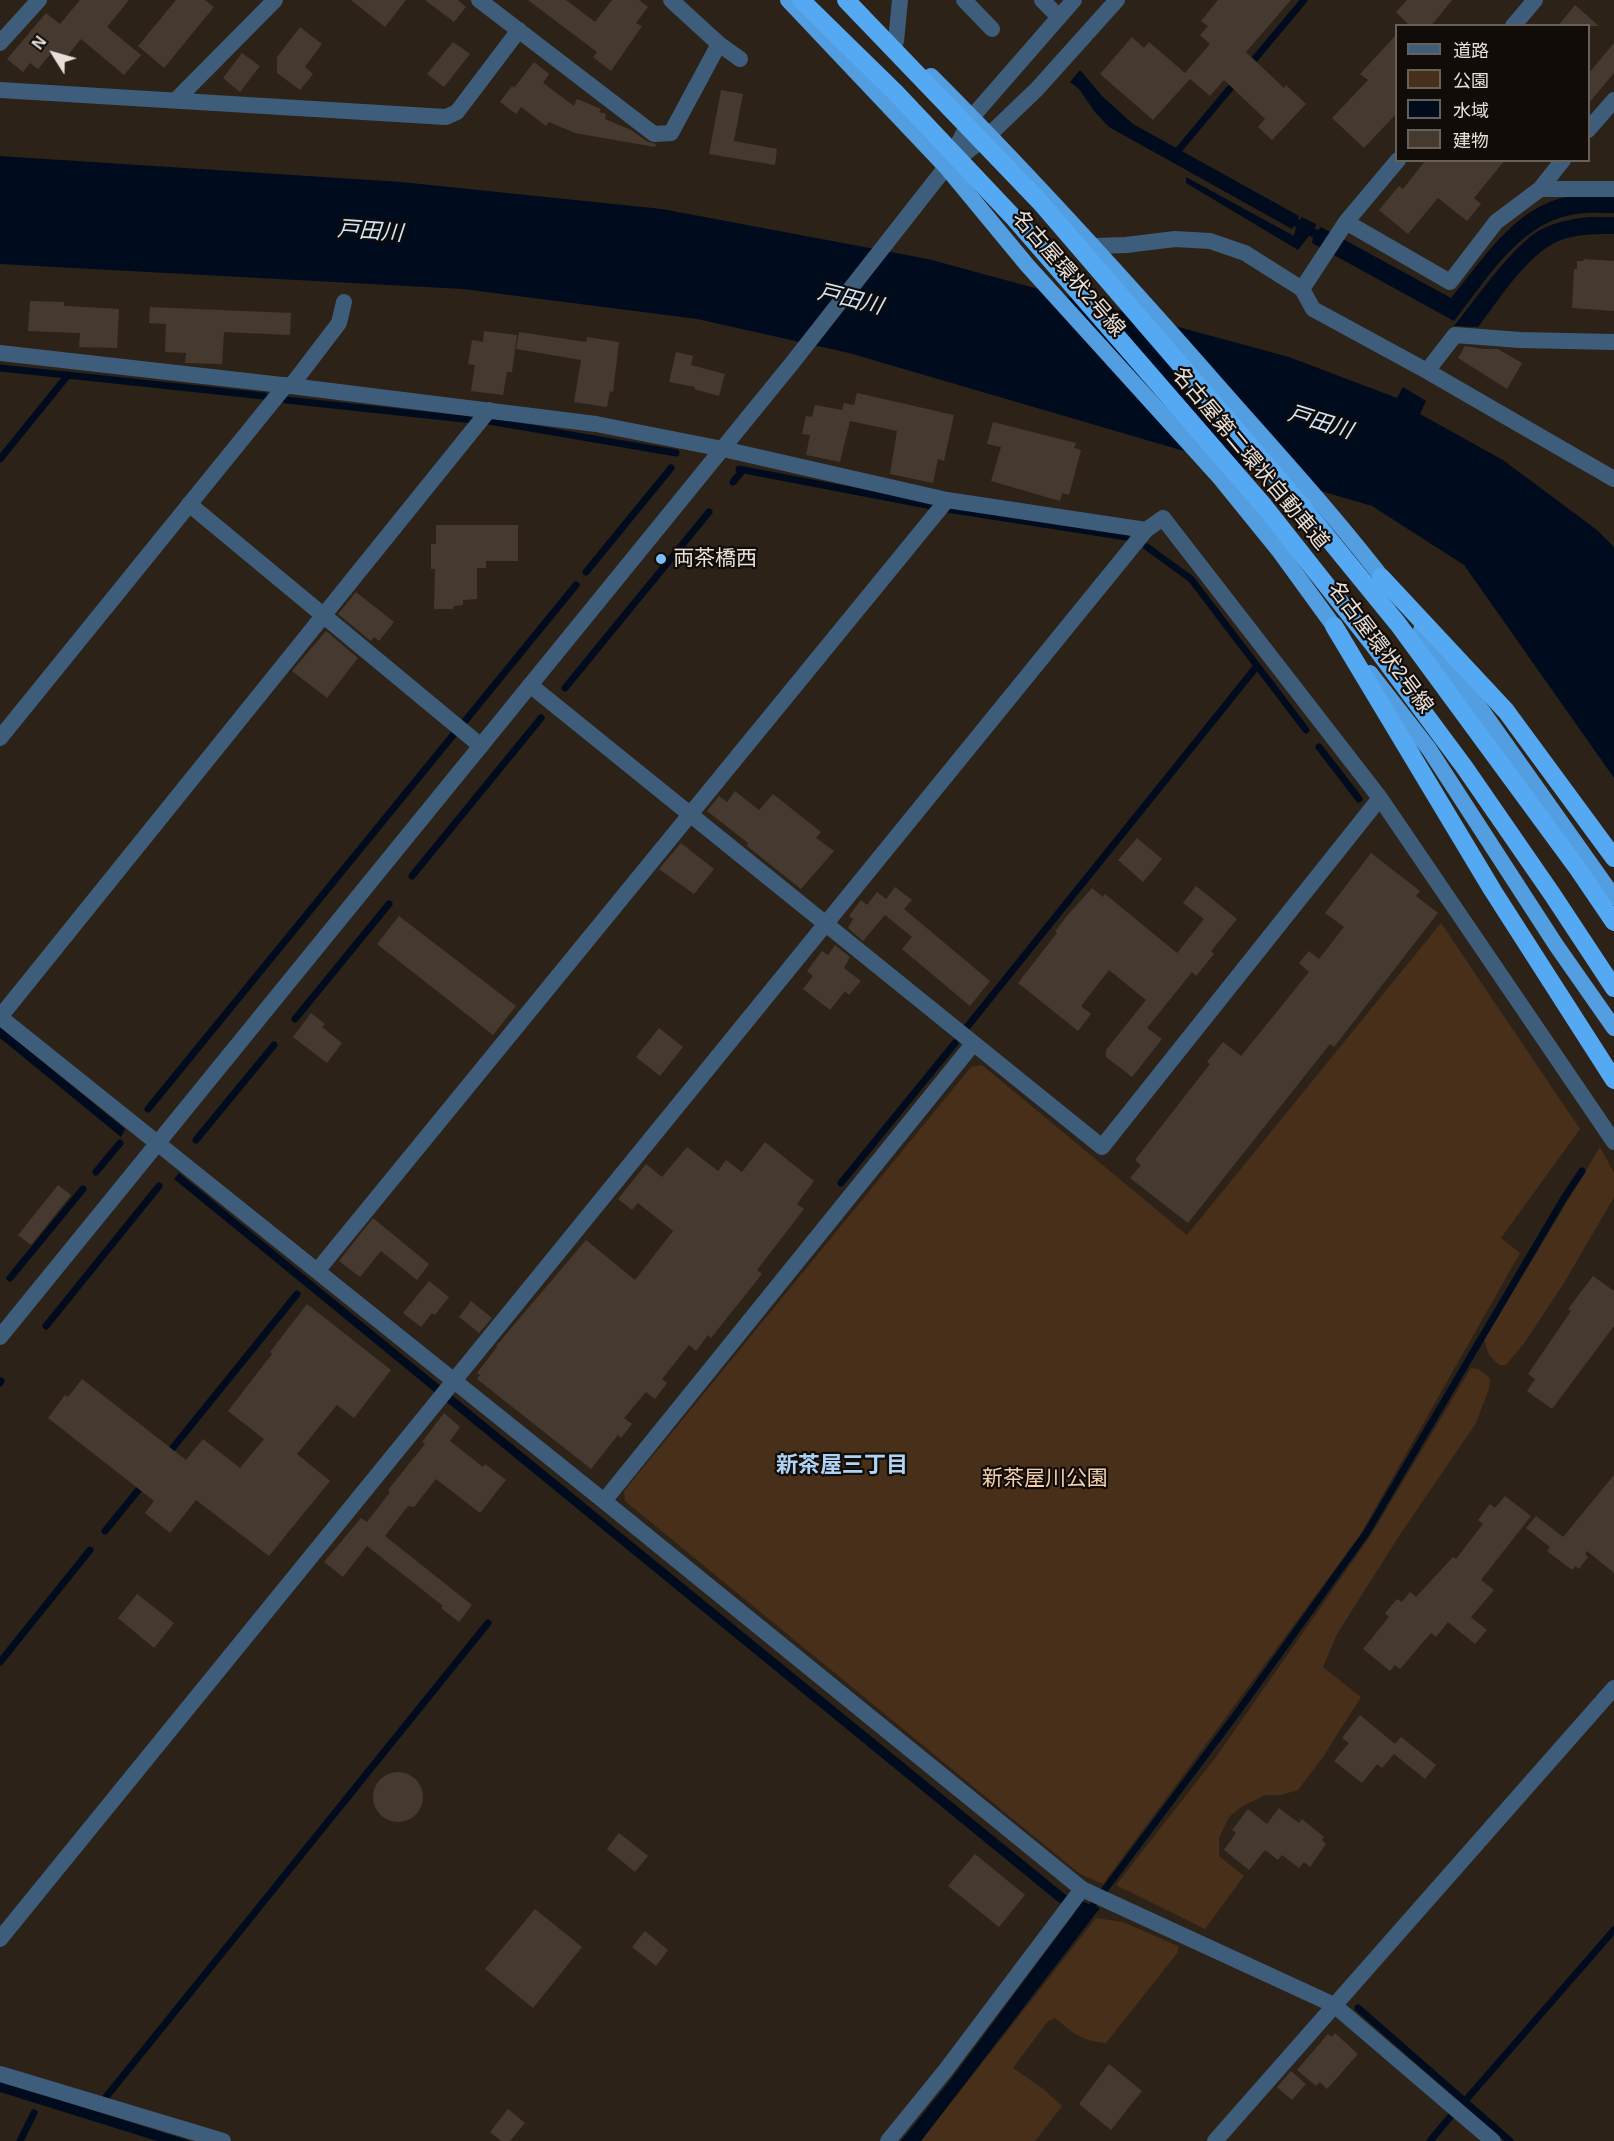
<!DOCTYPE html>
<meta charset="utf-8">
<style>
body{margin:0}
#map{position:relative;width:1614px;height:2141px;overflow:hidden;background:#2d2218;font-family:Helvetica,"Noto Sans JP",sans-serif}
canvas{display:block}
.legend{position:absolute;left:1395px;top:24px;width:195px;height:138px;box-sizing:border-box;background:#110c08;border:2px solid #67615c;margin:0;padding:8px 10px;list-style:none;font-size:18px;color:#e8e0da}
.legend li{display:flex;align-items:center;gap:12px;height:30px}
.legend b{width:30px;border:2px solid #67615c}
.north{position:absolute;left:24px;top:24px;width:60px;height:60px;-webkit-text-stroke:4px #110c08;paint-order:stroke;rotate:307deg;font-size:16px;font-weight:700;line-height:24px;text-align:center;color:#e8e0da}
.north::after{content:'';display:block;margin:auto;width:21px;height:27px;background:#e8e0da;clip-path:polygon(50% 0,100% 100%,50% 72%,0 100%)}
</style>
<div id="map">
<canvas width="1614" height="2141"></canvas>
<ul class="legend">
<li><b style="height:8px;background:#3d5d7a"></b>道路</li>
<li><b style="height:16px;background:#472f1a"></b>公園</li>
<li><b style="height:16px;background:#000c1d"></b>水域</li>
<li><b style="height:16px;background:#463a30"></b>建物</li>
</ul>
<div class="north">N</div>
</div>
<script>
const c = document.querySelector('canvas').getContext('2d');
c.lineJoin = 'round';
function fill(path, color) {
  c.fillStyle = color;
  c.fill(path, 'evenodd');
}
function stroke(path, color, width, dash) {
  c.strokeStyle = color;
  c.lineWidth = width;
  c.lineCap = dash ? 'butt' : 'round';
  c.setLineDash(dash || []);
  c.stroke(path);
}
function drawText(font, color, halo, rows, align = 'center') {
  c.font = font + ' Helvetica,"Noto Sans JP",sans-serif';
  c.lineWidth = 4.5;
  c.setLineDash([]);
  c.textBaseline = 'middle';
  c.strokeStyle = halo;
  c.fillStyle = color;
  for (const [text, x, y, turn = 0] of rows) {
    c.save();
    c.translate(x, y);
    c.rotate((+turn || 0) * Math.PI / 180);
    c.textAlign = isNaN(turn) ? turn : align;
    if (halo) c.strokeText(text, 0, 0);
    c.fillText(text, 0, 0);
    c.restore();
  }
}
fill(new Path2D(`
 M1441 923 1580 1129 1501 1238 1520 1253 1360 1535 1103 1884 1080 1874 625 1501 624 1491 971 1067 982 1065 1187 1235Z
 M1600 1147 1614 1173V1197L1564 1283 1525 1342 1506 1365H1499L1489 1355 1484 1340Z
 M1471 1368 1478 1369 1490 1378 1489 1389 1476 1423 1399 1536 1337 1634 1323 1667 1361 1697 1323 1757 1298 1790 1281 1795H1265L1241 1807 1229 1817 1219 1838V1856L1244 1876 1205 1929 1116 1885 1216 1757 1371 1535Z
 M1096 1918 1123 1922 1178 1946V1952L1106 2043C1081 2041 1073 2033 1055 2018L1048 2021 1013 2068 1042 2088 1062 2106 1035 2141H921Z`), '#472f1a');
fill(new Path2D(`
 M1080 70 1102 96 1133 124 1299 216 1298 219 1299 220 1302 217 1316 224 1315 229 1318 230 1321 227 1451 298C1484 259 1516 204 1572 196 1585 194 1600 196 1614 196V213C1602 213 1589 212 1577 214 1520 221 1487 280 1454 321L1312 243 1313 237 1309 236 1298 250 1186 183V177L1294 236 1296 227 1294 226 1292 229 1109 127 1094 111 1079 89 1070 82Z
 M0 156 401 182 662 209 928 259 1289 357 1397 398 1403 387 1426 401 1420 414 1503 460 1597 530 1614 547V778L1464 565 1372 506 849 353 697 319 463 289 0 264Z
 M1592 217H1614V234C1598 234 1582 234 1567 238 1531 247 1500 299 1478 327L1454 326C1476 299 1513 244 1542 229 1558 221 1575 218 1592 217Z
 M0 1027 125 1129 121 1137 0 1038Z
 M179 1173 1066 1895 1100 1908 921 2141H901L952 2078 1076 1911 1057 1901 174 1179Z
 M0 2081 190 2141H157L0 2092Z`), '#000c1d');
stroke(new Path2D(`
 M1248 67 1304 0
 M1176 153 1237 80
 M0 368 264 396
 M286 400 473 420
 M489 421 676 453
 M0 459 68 375
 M739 469 932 506
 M733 482 743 470
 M947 509 1126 537
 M1147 547 1191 579 1306 730
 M586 572 671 468
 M565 688 709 512
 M465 721 576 585
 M1319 747 1359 799
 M412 876 541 718
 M295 1019 389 904
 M967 1027 1257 666
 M148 1109 454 734
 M196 1140 274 1045
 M96 1172 120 1143
 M841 1183 955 1043
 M10 1278 83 1189
 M46 1326 159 1186
 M0 1383 1 1381
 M167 1455 297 1294
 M105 1531 145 1482
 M0 1662 90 1550
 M1088 1912 1237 1713 1367 1532 1564 1198 1582 1171
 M1358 2008 1510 2141
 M106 2097 488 1623
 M1465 2101 1614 1930
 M20 2141 34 2113
 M1430 2141 1450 2117`), '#000c1d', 7);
fill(new Path2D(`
 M80 0H129L107 27 141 55 124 75 81 39 64 60 53 51 38 69 30 63 23 72 7 59 46 13 60 24Z
 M176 0H205L214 7 164 68 138 46Z
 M351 0H406L385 27Z
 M425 0H458L466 7 454 22Z
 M528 0H566L595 22 612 0H639L648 7 636 23 642 26 611 71 593 57 597 52Z
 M1218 0H1291L1246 52 1284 88 1286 85 1306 104 1272 140 1258 127 1265 119 1224 80 1210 96 1190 79 1153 120 1100 74 1132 37 1144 48 1149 42 1185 73 1210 44 1200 35 1208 26 1201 21Z
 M1407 0H1452L1431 26H1410L1396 12Z
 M1575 5 1599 26H1558Z
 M300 27 322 44 305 67 313 74 300 90 277 73V57Z
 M1396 35V114L1364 148 1332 118 1368 80 1360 74Z
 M453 42 470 54 444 87 427 74Z
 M1614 43V73L1588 104V74Z
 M242 53 260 66 240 92 223 78Z
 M534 62 549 74 543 83 574 106 577 99 601 109 599 112 606 114 605 119 631 130 648 142 656 144 655 147 575 133 549 122 546 126 521 107 516 114 500 102 512 86 514 88Z
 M721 90 743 94 734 141 777 149 775 165 709 154Z
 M1426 160H1505L1474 198 1481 204 1467 221 1438 198 1408 234 1379 210 1399 186 1403 189Z
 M1584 259 1614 261V311L1572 308 1574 269H1577V261H1583Z
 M30 301 64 302V306L119 309 117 348 79 347 80 333 28 331Z
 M150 307 291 313 290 335 224 332 222 364 185 363 186 353 165 352 166 324 149 323Z
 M484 331 517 335 512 372H507L503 395 471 391 475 365 468 364 472 340 483 342Z
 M519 332 586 342 587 337 619 342 613 392 610 391 607 407 574 402 581 360 516 349Z
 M1465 346 1484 349H1498L1522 363 1507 389 1458 358Z
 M676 352 693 356 691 365 725 374 719 396 694 389 695 387 669 382Z
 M857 393 954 415 944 461 938 459 933 483 890 474 897 431 850 421 840 462 806 455 810 435 802 434 806 416 812 417 815 405 842 410 844 403 854 405Z
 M993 422 1076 443 1074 448 1081 450 1069 495 1062 493 1060 501 991 481 1001 447 987 444Z
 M436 525H518V561H486V568H477V599L463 600V605L454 606 453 609H434L435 569H431V544H436Z
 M356 592 394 622 379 641 374 637 371 641 338 614Z
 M326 631 358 658 327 698 292 671Z
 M735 791 759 810 773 794 821 832 816 838 834 851 801 889 747 846 748 843 707 811 719 796 727 802Z
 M1137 838 1162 859 1143 882 1118 860Z
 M681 843 714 869 694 894 659 869Z
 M1371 853 1420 891 1416 896 1438 913 1334 1047 1330 1044 1188 1223 1130 1178 1141 1165 1135 1160 1210 1064 1207 1062 1223 1042 1241 1056 1309 972 1299 963 1309 951 1319 959 1344 927 1325 913Z
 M1196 886 1237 919 1211 951 1214 954 1196 976 1192 972 1147 1028 1162 1039 1132 1077 1106 1057V1050L1146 1000 1109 970 1081 1006 1091 1014 1078 1031 1018 983 1057 933 1055 932 1066 917 1092 888 1103 897 1105 894 1177 953 1204 919 1183 903Z
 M895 887 912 900 904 909 990 981 970 1006 902 949 912 937 885 915 863 941 848 928 853 919 849 916 861 900 867 905 877 892 886 899Z
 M399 916 516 1006 493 1035 377 944Z
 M835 945 850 957 844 968 861 981 849 995 845 991 830 1010 803 989 813 976 807 971 822 951 828 955Z
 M311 1013 325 1024 322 1027 342 1043 327 1063 293 1037Z
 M659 1028 683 1047 660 1076 636 1057Z
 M765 1142 814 1181 797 1204 804 1209 757 1270 762 1274 711 1338 708 1335 696 1351 689 1345 662 1379 667 1383 655 1399 646 1392 624 1418 632 1424 621 1438 618 1435 591 1469 477 1379 480 1375 477 1373 497 1347 496 1346 586 1240 635 1280 673 1231 638 1203 632 1210 618 1199 646 1164 662 1177 687 1147 718 1171 726 1160 742 1172Z
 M58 1185 71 1195 31 1245 18 1235Z
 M373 1218 429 1264 417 1280 381 1251 360 1277 339 1261Z
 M1593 1276 1614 1291V1326L1552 1409 1527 1391 1535 1379 1528 1374 1571 1311 1568 1309Z
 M429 1281 449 1297 435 1315 432 1313 421 1327 403 1313Z
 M471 1301 492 1318 479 1333 459 1317Z
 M307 1304 391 1370 354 1418 337 1405 297 1454 330 1481 269 1556 196 1500 170 1533 145 1513 154 1501 48 1418 65 1395 68 1397 82 1379 186 1460 203 1439 240 1468 264 1439 228 1411 272 1354 270 1352Z
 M444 1413 460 1427 450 1441 483 1467 485 1464 506 1480 480 1513 436 1479 414 1507 408 1506 385 1536 472 1605 459 1622 441 1608 443 1606 367 1546 343 1577 324 1562 361 1518 367 1522 390 1492 388 1490 425 1444 422 1442Z
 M1614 1475V1573L1587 1551 1585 1554 1588 1557 1579 1569 1575 1566 1572 1570 1547 1551 1550 1547 1526 1528 1536 1516 1563 1537Z
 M1505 1496 1531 1516 1481 1580 1494 1590 1471 1617 1487 1630 1475 1644 1448 1622 1436 1637 1431 1633 1400 1669 1395 1665 1390 1671 1363 1649 1389 1617 1385 1613 1397 1599 1402 1602 1410 1592 1416 1597 1453 1557 1456 1559 1483 1524 1478 1520 1490 1504 1495 1508Z
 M137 1594 174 1623 154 1648 118 1618Z
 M1360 1715 1395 1744 1401 1737 1436 1765 1425 1779 1394 1754 1382 1768 1377 1764 1362 1783 1334 1761 1349 1743 1342 1738Z
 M373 1797a25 25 0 1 1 50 0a25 25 0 1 1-50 0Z
 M1279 1808 1299 1823 1302 1819 1324 1837 1322 1840 1326 1844 1310 1867 1304 1862 1299 1868 1282 1855 1278 1860 1265 1850 1249 1870 1224 1850 1236 1833 1232 1830 1248 1809 1267 1824Z
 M619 1833 648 1856 635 1872 607 1849Z
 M975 1854 1025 1895 999 1927 948 1886Z
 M535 1909 582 1947 533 2008 485 1969Z
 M645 1931 668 1950 656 1966 632 1947Z
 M1335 2033 1358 2054 1327 2089 1320 2082 1316 2086 1297 2070 1328 2034 1332 2037Z
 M1109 2064 1142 2091 1111 2130 1079 2104Z
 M1291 2071 1306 2084 1292 2100 1277 2087Z
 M508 2109 525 2123 510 2141H501L490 2132Z`), '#463a30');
stroke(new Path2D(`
 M479 0 654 134 671 133 719 44
 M671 0 719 44 740 59
 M964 0 992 29
 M1042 0 1059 17
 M1513 26 1535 0
 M896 41 900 0
 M0 43 39 0
 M0 90 446 117 457 112 519 30
 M176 100 275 0
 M1588 130 1614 100
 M1398 160 1346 222 1302 289 1313 309 1427 371 1614 479
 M1540 189 1563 160
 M1346 222 1450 282 1496 222 1540 189H1614
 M1094 246 1126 245 1175 239 1210 241 1245 253 1302 289
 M0 353 291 386 596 424 723 449 947 500 1146 530
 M1427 371 1455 335 1520 340 1614 342
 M291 386 339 323 344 302
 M189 504 481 746
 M530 685 1102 1147 1380 798
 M0 738 286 385
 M0 1017 604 1501 1082 1889 945 2071 888 2141
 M0 1017 489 410
 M317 1271 947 500
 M604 1501 973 1044
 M0 1939 1146 530 1163 518 1380 798 1614 1142
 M1334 2005 1493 2141
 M0 2074 223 2141
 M1215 2141 1614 1688`), '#3d5d7a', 16);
stroke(new Path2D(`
 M949 165 989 135 1037 89 1117 0
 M0 1337 793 362 946 167 972 117 1074 0
 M1082 1889 1334 2005`), '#3d5d7a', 16);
stroke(new Path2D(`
 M788 0 946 167 1027 265 1220 478 1280 552 1341 636
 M931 76C1031 176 1125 280 1219 387 1277 453 1337 518 1390 588
 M1421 630 1483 712 1614 897
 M1370 673 1429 749 1556 945 1614 1028`), '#529ee0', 16);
stroke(new Path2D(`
 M1381 577 1506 711 1614 858
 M1334 626 1493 891 1614 1080`), '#55a9f2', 18);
stroke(new Path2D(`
 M801 0 896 93 1015 219 1264 506 1373 644 1465 768 1552 894 1614 988
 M846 0 1040 202 1301 505 1398 624 1578 869 1614 922`), '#55a9f2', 18);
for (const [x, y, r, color] of [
 [661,559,6,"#7dbef9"]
]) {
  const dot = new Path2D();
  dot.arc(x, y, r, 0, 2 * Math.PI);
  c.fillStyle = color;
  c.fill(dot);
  stroke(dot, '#110c08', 2);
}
drawText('21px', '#e8e0da', '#110c08', [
 ["名古屋環状2号線",1068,274,49],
 ["名古屋第二環状自動車道",1250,459,50],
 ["名古屋環状2号線",1380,648,53]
]);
drawText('21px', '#e8e0da', '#110c08', [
 ["両茶橋西",673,559]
], 'left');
drawText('21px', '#f7d0af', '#110c08', [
 ["新茶屋川公園",1045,1479]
]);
drawText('italic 22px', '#cee7ff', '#110c08', [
 ["戸田川",370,232,4],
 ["戸田川",850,300,14],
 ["戸田川",1320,423,17]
]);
drawText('bold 22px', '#afd3f4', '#110c08', [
 ["新茶屋三丁目",842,1466]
]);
</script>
